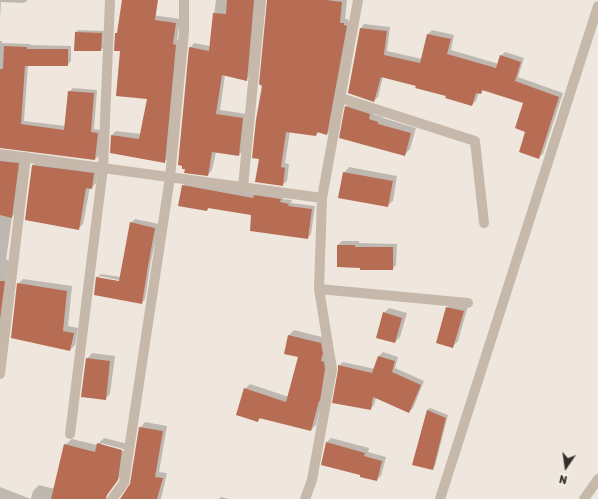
<!DOCTYPE html>
<style>
body{margin:0}
#map{position:relative;width:598px;height:499px;overflow:hidden;background:#efe7de;font-family:Rubik,sans-serif}
canvas{display:block}
.north{position:absolute;left:546px;top:447px;width:40px;height:40px;-webkit-text-stroke:3px #f7f1ea;paint-order:stroke;rotate:193deg;font-size:11px;font-weight:700;line-height:16px;text-align:center;color:#352d29}
.north::after{content:'';display:block;margin:auto;width:14px;height:18px;background:#352d29;clip-path:polygon(50% 0,100% 100%,50% 72%,0 100%)}
</style>
<div id="map">
<canvas width="598" height="499"></canvas>
<div class="north">N</div>
</div>
<script>
const c = document.querySelector('canvas').getContext('2d');
c.lineJoin = 'round';
function fill(path, color) {
  c.fillStyle = color;
  c.fill(path, 'evenodd');
}
function stroke(path, color, width, dash) {
  c.strokeStyle = color;
  c.lineWidth = width;
  c.lineCap = dash ? 'butt' : 'round';
  c.setLineDash(dash || []);
  c.stroke(path);
}
fill(new Path2D(`
 M0 0H28L24 3 1 2 0 19Z
 M216 0H258L251 75 246 80 225 75 220 110 247 114 243 151 239 155 216 152 212 170 208 175 190 48 194 43 210 46Z
 M268 0H347L345 19H348V21L351 22 331 129 327 134 319 132 316 135 290 131 285 163 289 164 287 181 282 185 260 158Z
 M125 11 180 19 177 40 180 41 169 158 164 162 112 135 116 131 141 134 148 98 121 50 116 34 119 31Z
 M364 24 390 27 387 51 422 59 428 34 432 30 454 35 451 50 499 64 501 56 505 52 524 58 518 77 563 93 543 154 539 157 527 131 524 102 484 90 481 93 479 92 476 101 472 105 417 85 383 77 378 97 374 101 349 93 361 28Z
 M78 30 104 31 103 48 101 50 76 32Z
 M0 41H2V43L30 44V45L71 46V61L67 65H28L24 121 66 126 69 92 73 88 97 90 94 129 101 130 99 156 95 159 0 147Z
 M351 102 375 109 373 114 383 117V118L416 128 410 149 404 155 346 107Z
 M0 156 22 160 15 213 12 217 6 260H9L0 341Z
 M37 161 98 169 96 183 92 188 90 187 83 224 78 229 33 165Z
 M349 167 397 176 393 201 387 206 344 173Z
 M186 182 256 194 258 192 284 196 283 199 292 200 291 203 315 206 311 234 308 238 252 214 209 207 207 210 183 186Z
 M135 219 159 224 151 261 145 299 142 303 95 294 97 277 101 274 121 277 131 223ZM99 276 124 281V283L99 278Z
 M342 241H359V243L397 244 396 265 392 269 338 245Z
 M23 279 72 286 68 326 78 328 75 345 70 350 18 284Z
 M452 303 468 306 458 341 453 346 447 308Z
 M389 308 407 313 400 337 395 342 384 313Z
 M294 330 326 338 329 357 323 396 316 425 311 430 261 417 258 421 245 389 250 384 289 397 299 357 289 335Z
 M383 352 398 357 395 368 424 381 413 408 409 412 376 397 374 405 370 409 339 366 343 362 375 369 379 356Z
 M92 353 115 356 110 394 105 399 87 359Z
 M430 408 448 415 435 466 432 469 413 464 427 410Z
 M145 422 167 426 159 472 167 473 161 499H128L140 428Z
 M104 438 128 444 127 450 101 443V445L127 452 123 474 117 480 89 499H0V487L31 499 33 491 39 485 55 489 65 445 72 439 97 445Z
 M331 438 369 448 368 452 386 457 381 476 376 480 326 443Z
 M221 497 229 499H219Z`), '#0003');
fill(new Path2D(`
 M122 0H158L155 20 176 23 173 44 176 45 165 163 110 153 111 135 139 139 147 99 116 96 120 51H114L115 33H117Z
 M227 0H254L247 81 222 75 216 114 243 118 239 156 212 152 208 176 184 173 185 169H182V166L178 165 189 47 209 51 213 13 226 14Z
 M267 0H326L342 2 340 23H344V25L347 26 327 135 317 132 316 136 286 132 281 167 285 168 283 186 255 182 259 159 252 158 256 120 262 86 259 84Z
 M360 28 387 31 384 55 420 63 427 34 451 39 447 54 496 68 500 55 521 62 515 81 559 97 539 159 519 152 525 132 515 128 523 103 482 90 481 94 476 93 472 106 445 98 446 96 415 88 416 86 381 77 374 102 348 93Z
 M75 32 102 33 101 51H74Z
 M4 46 27 47V49H68V66H25L21 124 64 130 68 91 94 93 91 132 98 133 95 160 0 148V69H3Z
 M345 106 370 114 369 119 378 122V124L411 133 405 156 339 138Z
 M0 161 19 163 12 218 0 215Z
 M32 165 94 173 92 189 86 188 79 230 25 220Z
 M343 172 393 181 388 207 338 198Z
 M182 185 253 198 254 195 281 199 280 202 289 204 288 206 312 209 308 239 250 231 251 215 208 208 207 211 178 206Z
 M130 222 155 228 148 266 142 304 94 295 96 277 119 281Z
 M337 245H355V247H393V270H360V268L337 267Z
 M0 281H5L0 319Z
 M17 283 67 291 63 331 74 333 70 351 11 338Z
 M446 307 464 311 453 348 436 343Z
 M383 312 402 318 395 343 376 338Z
 M288 335 321 343 323 353 321 361 324 362 325 369 320 401H319L311 431 259 418 258 422 236 415 244 388 286 402 298 357 284 354Z
 M378 356 395 361 392 372 421 385 409 413 373 397 371 410 332 403 338 370V365L372 373Z
 M86 358 110 361 106 400 81 397Z
 M427 410 446 418 433 470 412 465Z
 M139 427 163 431 155 477 163 478 157 499H120L130 484Z
 M326 442 365 453 364 456 382 461 377 481 360 477V475L321 465Z
 M97 443 122 450 118 480 107 495 106 499H51L64 444 95 452Z`), '#b76d54');
stroke(new Path2D(`
 M341 98 475 141 484 223
 M0 154 322 198
 M243 187 261 0
 M319 289 468 303
 M0 374 26 157
 M70 434 103 168 110 0
 M112 499 124 483 170 177 184 32V0
 M305 499 312 480 332 369 319 289 322 198 358 0
 M440 499 598 6
 M584 499 598 479`), '#c6b8ab', 10);
</script>
